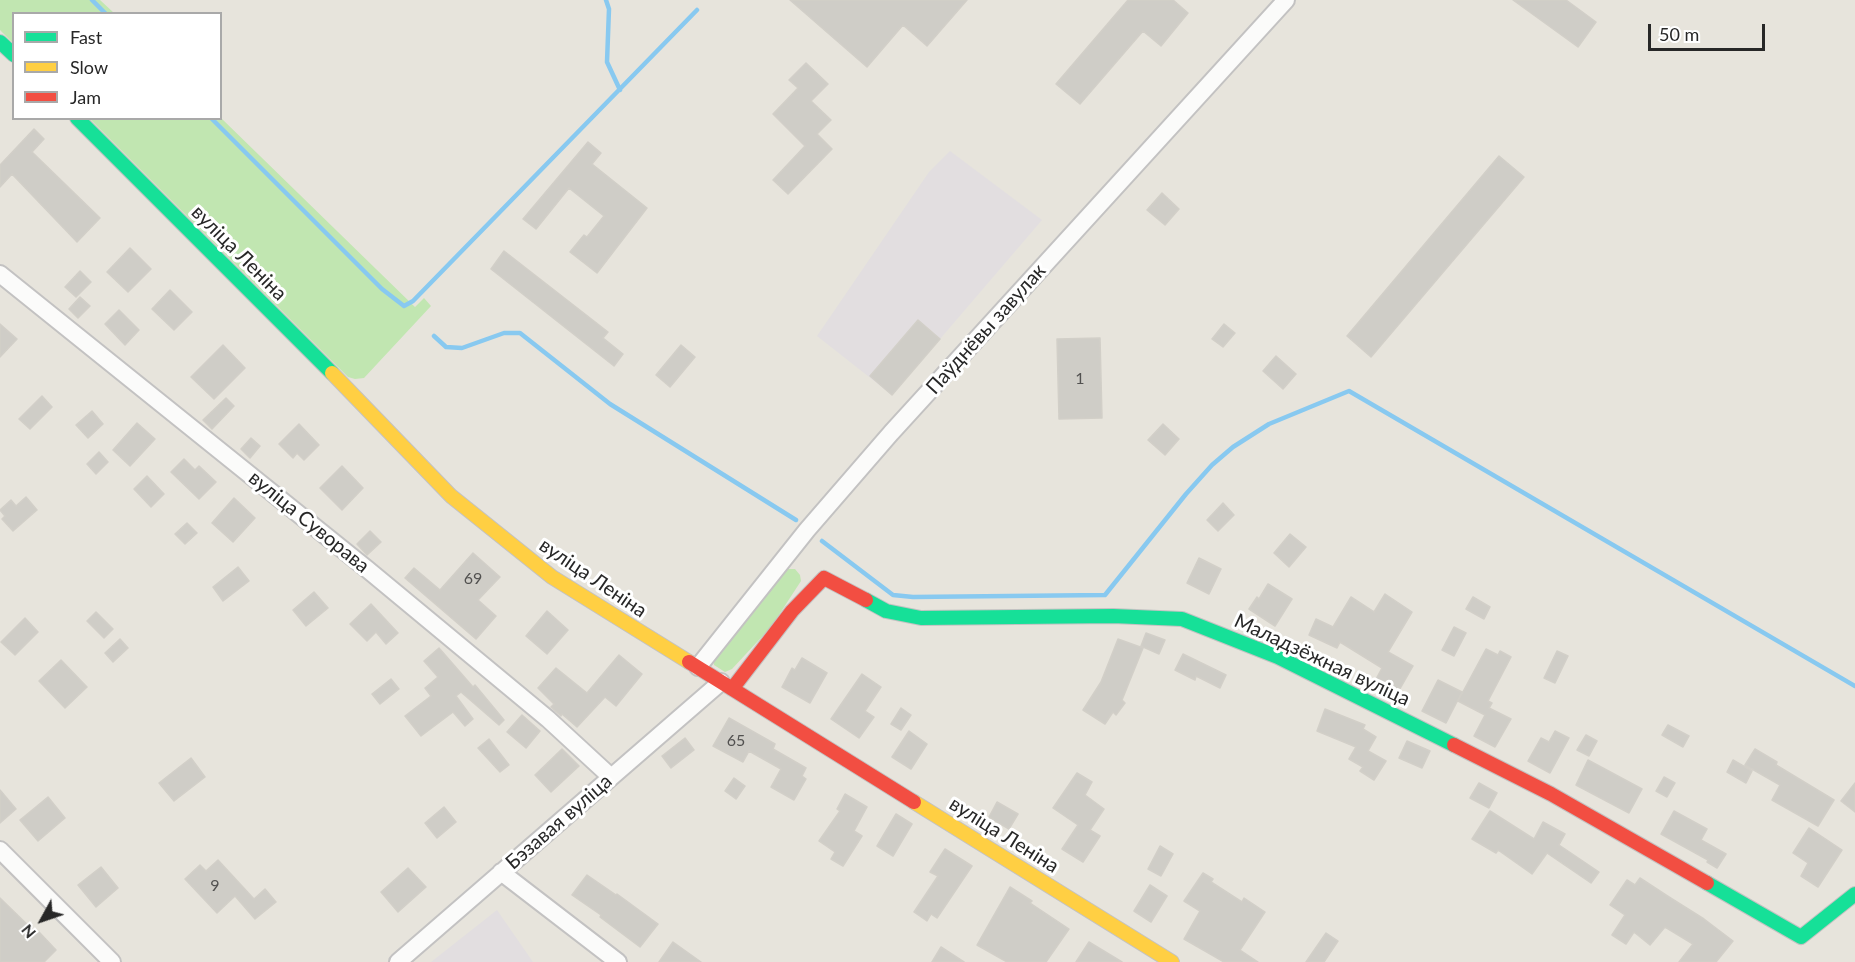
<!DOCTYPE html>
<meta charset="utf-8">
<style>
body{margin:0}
#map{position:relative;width:1855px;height:962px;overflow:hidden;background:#e7e4dc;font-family:Lato,sans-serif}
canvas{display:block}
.legend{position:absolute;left:12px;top:12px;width:210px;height:108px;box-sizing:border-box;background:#fff;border:2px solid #a9a9a9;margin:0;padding:8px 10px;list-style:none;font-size:18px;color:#272727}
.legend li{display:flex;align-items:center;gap:12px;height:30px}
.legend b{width:30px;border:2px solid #a9a9a9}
.north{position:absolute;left:12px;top:890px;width:60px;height:60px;-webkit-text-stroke:4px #fff;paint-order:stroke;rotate:230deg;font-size:16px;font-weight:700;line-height:24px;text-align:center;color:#272727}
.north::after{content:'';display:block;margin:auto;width:21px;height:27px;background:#272727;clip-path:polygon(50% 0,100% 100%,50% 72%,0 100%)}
.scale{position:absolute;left:1648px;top:24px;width:117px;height:27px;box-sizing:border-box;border:3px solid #272727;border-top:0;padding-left:8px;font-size:18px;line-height:21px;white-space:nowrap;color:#272727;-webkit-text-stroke:4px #fff;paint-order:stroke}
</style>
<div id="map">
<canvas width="1855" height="962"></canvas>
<ul class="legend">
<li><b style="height:8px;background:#16e098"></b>Fast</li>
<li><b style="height:8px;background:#ffcf43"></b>Slow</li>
<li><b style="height:8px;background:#f24e42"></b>Jam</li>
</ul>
<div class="north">N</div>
<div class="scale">50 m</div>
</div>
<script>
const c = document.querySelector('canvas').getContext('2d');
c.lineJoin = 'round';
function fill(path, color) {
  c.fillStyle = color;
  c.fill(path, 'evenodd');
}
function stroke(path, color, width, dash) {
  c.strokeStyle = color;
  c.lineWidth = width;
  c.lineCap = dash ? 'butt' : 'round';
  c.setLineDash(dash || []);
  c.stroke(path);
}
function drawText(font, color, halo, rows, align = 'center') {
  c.font = font + ' Lato,sans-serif';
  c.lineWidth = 6;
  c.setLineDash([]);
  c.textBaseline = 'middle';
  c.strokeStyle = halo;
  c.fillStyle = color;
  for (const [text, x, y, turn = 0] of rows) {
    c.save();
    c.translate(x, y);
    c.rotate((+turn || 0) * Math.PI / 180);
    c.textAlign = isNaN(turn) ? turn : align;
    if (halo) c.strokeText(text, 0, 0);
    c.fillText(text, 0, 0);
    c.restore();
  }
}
fill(new Path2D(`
 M950 151 1042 220 892 395 817 336 929 172Z
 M497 910 533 962H431Z`), '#e2dee0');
fill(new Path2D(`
 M0 0H100L114 13 14 14 13 43 0 30Z
 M221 118 415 307 424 298 431 306 364 378 355 379 348 377 90 119Z
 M786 569H795L800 575 801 581 771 627 732 669 725 672 714 665 713 660Z`), '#c1e6b1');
stroke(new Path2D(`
 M92 0 106 14
 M606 0 609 9 607 62 620 90
 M211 118 382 289 404 306 413 301 697 10
 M434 336 446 347 462 348 504 333H520L610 404 796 520
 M822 541 893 595 913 597 1105 595 1186 494 1212 465 1233 447 1269 424 1349 391 1855 686`), '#88c9f0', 4.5);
const building = new Path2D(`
 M790 0H967L927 46 903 25 867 67Z
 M1128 0H1173L1188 13 1161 46 1143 31 1080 104 1056 84Z
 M1513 0H1566L1596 22 1578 47Z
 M806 63 828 84 811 101 831 120 817 134 832 149 788 194 773 180 805 146 773 114 798 88 789 80Z
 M34 129 44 139 32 152 100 218 77 242 12 174 0 187V165Z
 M588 142 601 153 592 164 647 208 597 273 570 252 584 235 587 237 604 216 569 188 536 229 523 219Z
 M1499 156 1524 177 1371 357 1347 336Z
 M1162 193 1179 209 1165 225 1147 210Z
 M130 248 151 269 128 292 107 272Z
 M504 251 608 332 603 338 623 354 614 366 491 269Z
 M80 271 91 282 76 297 65 287Z
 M170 290 192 312 174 330 152 309Z
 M80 297 90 306 78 318 69 309Z
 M119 310 139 330 125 345 105 324Z
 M918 320 940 339 892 395 870 376Z
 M0 324 17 339 0 357Z
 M1224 324 1235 333 1223 347 1212 339Z
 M1100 338 1102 418 1059 419 1057 339Z
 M223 345 245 368 214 399 191 377Z
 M681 345 695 357 670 387 656 375Z
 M1276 356 1296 374 1283 389 1263 371Z
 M42 396 52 407 30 429 19 419Z
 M226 398 234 406 212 429 203 420Z
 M92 411 103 424 88 438 76 425Z
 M137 423 155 439 130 466 113 450Z
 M299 424 319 445 304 460 297 453 293 458 279 444Z
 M1163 424 1179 439 1165 455 1148 440Z
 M251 438 260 446 250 458 241 449Z
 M99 452 108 462 96 474 87 464Z
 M184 459 195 470 199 466 216 482 199 499 171 472Z
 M342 466 363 488 342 510 320 488Z
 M147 476 164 494 151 507 134 489Z
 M26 497 37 510 13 531 2 519 5 516 0 510 11 500 16 506Z
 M234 498 255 518 233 542 212 523Z
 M1223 503 1234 515 1218 531 1207 520Z
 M187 523 197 533 185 544 175 534Z
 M370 531 381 542 367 555 357 544Z
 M1290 534 1306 547 1289 567 1274 553Z
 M473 553 500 577 478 600 496 616 476 639 405 578 414 568 440 590Z
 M1199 558 1221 569 1209 594 1187 583Z
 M238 567 249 581 223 601 213 587Z
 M1268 584 1292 599 1275 626 1249 609 1257 597 1259 599Z
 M314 592 328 608 306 626 293 610Z
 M1385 594 1412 612 1388 652 1413 666 1397 694 1375 681 1382 668 1340 642 1337 648 1309 635 1316 619 1333 627 1351 597 1374 612Z
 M1473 597 1490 607 1484 619 1466 609Z
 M371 604 398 633 386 644 376 632 367 641 350 624Z
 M547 611 568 630 547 654 526 636Z
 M96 612 113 629 104 638 87 621Z
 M25 618 38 632 15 655 1 642Z
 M1454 627 1466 633 1454 656 1442 650Z
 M1146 633 1165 640 1159 654 1141 646Z
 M120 639 128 648 113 662 105 653Z
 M1118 639 1143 648 1122 700 1125 703 1116 715 1113 712 1105 724 1083 710 1101 682Z
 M439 648 473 687 475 685 504 720 499 725 461 692 456 696 473 719 465 726 453 712 421 736 405 716 431 696 425 688 438 677 424 661Z
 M1486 649 1498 655 1500 651 1511 657 1488 701 1492 703 1489 708 1511 719 1495 747 1474 736 1485 715 1458 701Z
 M1557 651 1568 656 1555 683 1544 678Z
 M1183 654 1226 675 1220 688 1196 676 1195 680 1175 670Z
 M619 655 642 674 616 706 605 697 577 727 562 714 561 716 551 707 554 704 538 688 556 668 587 693Z
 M802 658 827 673 810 703 782 687 792 668 795 670Z
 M61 660 87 687 65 708 39 681Z
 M862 674 881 687 865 711 874 717 859 738 831 719Z
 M391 679 399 689 380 704 372 694Z
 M1438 680 1462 692 1446 723 1422 711Z
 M901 708 911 715 901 730 891 724Z
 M1325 709 1365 725 1363 729 1376 737 1368 751 1386 761 1374 780 1360 771 1363 767 1349 759 1356 747 1317 731Z
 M522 715 540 731 526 748 507 732Z
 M729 718 775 744 773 749 806 768 802 776 806 779 794 800 771 787 781 769 749 751 743 762 713 746Z
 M1668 725 1689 736 1683 747 1662 735Z
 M909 731 927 744 911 769 892 757Z
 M1555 731 1569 738 1550 773 1528 761 1541 738 1549 742Z
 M1586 735 1597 741 1589 756 1577 750Z
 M685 738 694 750 671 768 662 756Z
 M489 739 509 765 500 772 478 748Z
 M1407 741 1430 751 1422 768 1399 758Z
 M562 749 579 766 551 792 535 775Z
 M1755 749 1777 762 1776 765 1834 800 1818 826 1772 800 1780 785 1745 765Z
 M191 758 205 777 174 801 159 783Z
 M1588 760 1642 789 1629 813 1576 785Z
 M1733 760 1752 771 1746 783 1727 772Z
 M1077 773 1092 782 1085 795 1104 809 1090 830 1100 836 1083 862 1062 849 1078 825 1053 808Z
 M1664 777 1675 783 1667 797 1656 791Z
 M734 778 745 786 736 799 725 791Z
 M1479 783 1497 793 1489 808 1470 798Z
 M1855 783V812L1841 801Z
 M0 790 16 809 0 823Z
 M845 794 867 807 854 831 862 836 843 866 831 859 835 852 819 841 840 811 837 809Z
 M48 797 65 818 38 841 20 820Z
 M997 802 1018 814 1009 829 989 817Z
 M444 807 456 822 437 838 425 823Z
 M1490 811 1534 839 1543 822 1565 834 1559 845 1599 872 1591 883 1547 853 1532 874 1498 850 1496 853 1472 839Z
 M1674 811 1707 829 1701 840 1726 854 1717 868 1707 862 1708 860 1661 834Z
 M896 814 912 824 893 856 877 846Z
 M1809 828 1842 850 1818 887 1801 876 1808 863 1793 853Z
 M1160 846 1173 854 1161 876 1148 869Z
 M945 849 972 866 937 918 931 914 927 921 914 912 938 876 930 872Z
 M218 860 254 899 265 889 276 902 255 919 235 896 217 913 185 879 200 865 206 871Z
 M101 867 118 888 96 907 78 885Z
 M408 868 426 887 398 912 381 892Z
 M1203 873 1213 879 1211 882 1242 902 1244 898 1265 912 1240 950 1258 962H1224L1184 939 1200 911 1184 901Z
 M587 875 616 895 617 894 658 924 640 947 600 917 601 915 572 895Z
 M1640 878 1669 897 1704 919 1733 941 1716 962H1679L1693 944 1665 927 1650 945 1634 932 1626 944 1612 935 1625 915 1610 905 1627 880 1635 885Z
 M1150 885 1167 896 1151 922 1134 911Z
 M1010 887 1032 901 1030 903 1069 929 1046 962H1007L977 945Z
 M0 898 37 934 39 932 56 950 44 962H0Z
 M1326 933 1338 941 1324 962H1306Z
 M673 942 701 962H659Z
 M1089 942 1122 962H1076Z
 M941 947 964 962H932Z`);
fill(building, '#cfcdc7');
stroke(building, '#d2cfc8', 1.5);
const street = new Path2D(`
 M0 274 367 569 548 719 611 777
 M698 667 807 530 891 433 1286 0
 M0 850 112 962
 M501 872 618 962
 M398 962 721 682`);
const fast = new Path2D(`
 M0 42 14 55
 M77 118 332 373
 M866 600 886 611 921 618 1113 616 1182 619 1278 657 1454 745
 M1707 883 1801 937 1855 894`);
const slow = new Path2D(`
 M332 373 451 496 552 577 689 662
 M914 802 1172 962`);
const jam = new Path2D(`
 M689 662 914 802
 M732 689 792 611 824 578 866 600
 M1454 745 1551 794 1707 883`);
stroke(street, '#c3c2c2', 20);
stroke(fast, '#c3c2c2', 16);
stroke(slow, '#c3c2c2', 16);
stroke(jam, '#c3c2c2', 16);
stroke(street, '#fbfbfa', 16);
stroke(fast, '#16e098', 14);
stroke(slow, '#ffcf43', 14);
stroke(jam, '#f24e42', 14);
drawText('16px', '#525150', null, [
 ["1",1080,379],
 ["69",473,579],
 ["65",736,741],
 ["9",215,886]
]);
drawText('20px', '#272727', '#fff', [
 ["вуліца Леніна",239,253,45],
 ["Паўднёвы завулак",986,329,-48],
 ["вуліца Суворава",309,522,39],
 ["вуліца Леніна",593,578,34],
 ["Маладзёжная вуліца",1322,660,25],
 ["Бэзавая вуліца",559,822,-41],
 ["вуліца Леніна",1004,835,32]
]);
</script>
